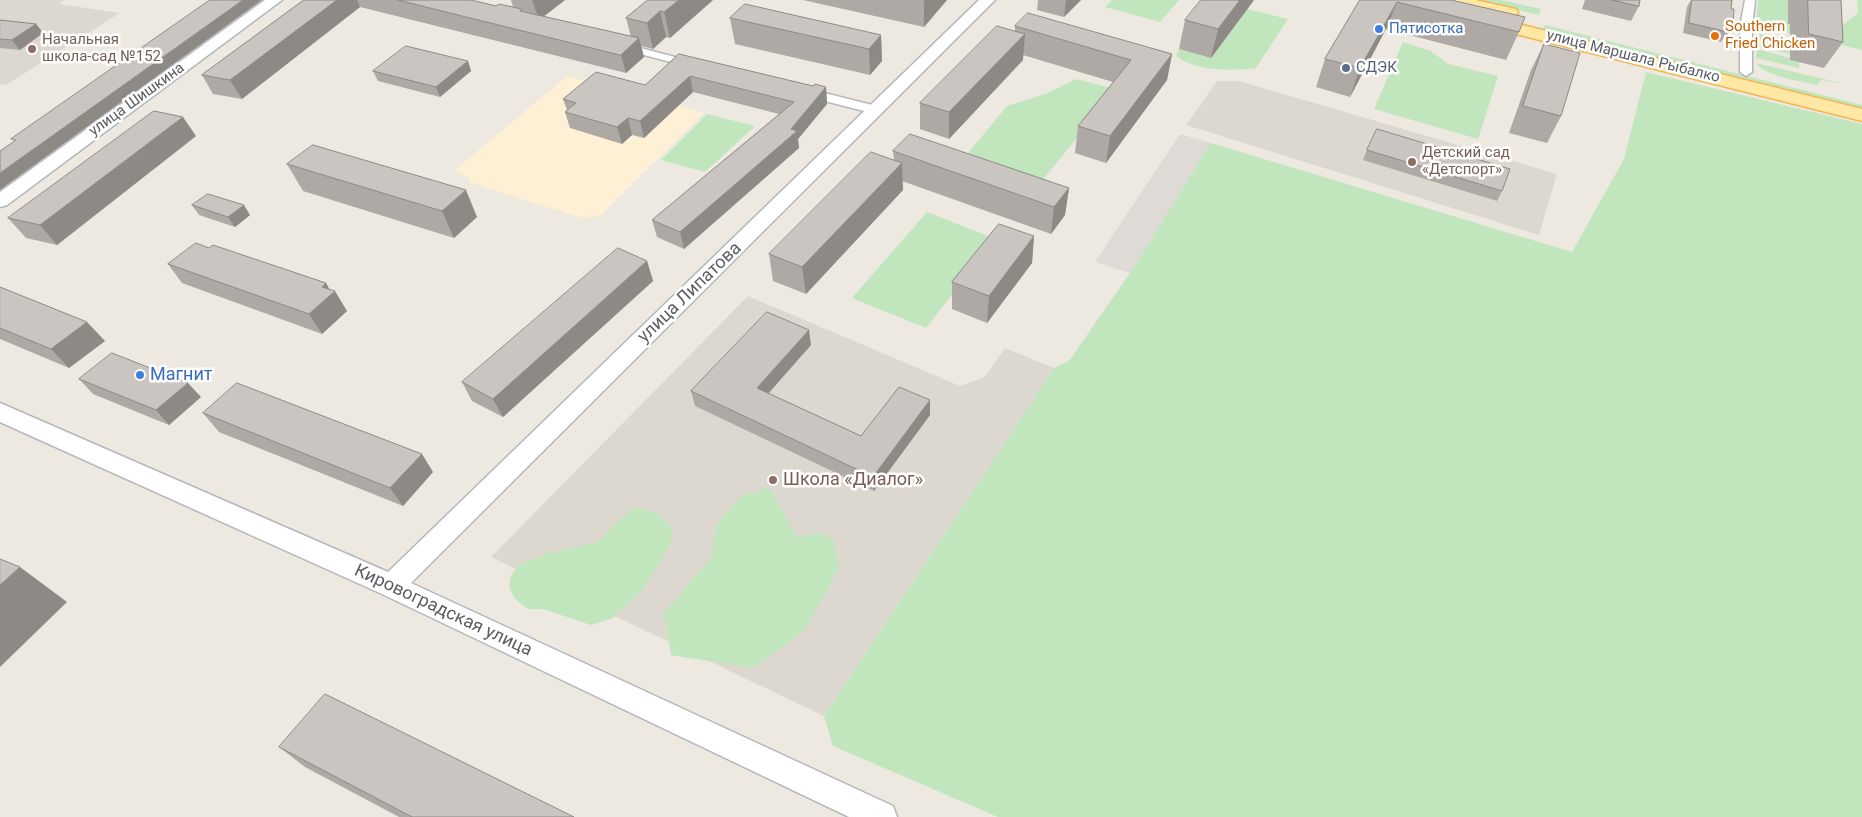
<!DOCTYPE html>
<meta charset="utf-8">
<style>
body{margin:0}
canvas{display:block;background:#ede9e1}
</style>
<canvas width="1862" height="817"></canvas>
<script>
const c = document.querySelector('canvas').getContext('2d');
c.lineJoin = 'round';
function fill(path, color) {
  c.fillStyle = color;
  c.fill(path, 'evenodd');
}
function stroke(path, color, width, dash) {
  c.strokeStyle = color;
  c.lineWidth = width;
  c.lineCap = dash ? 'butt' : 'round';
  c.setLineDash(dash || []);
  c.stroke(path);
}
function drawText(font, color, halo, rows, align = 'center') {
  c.font = font + ' Roboto,sans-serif';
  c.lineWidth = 5;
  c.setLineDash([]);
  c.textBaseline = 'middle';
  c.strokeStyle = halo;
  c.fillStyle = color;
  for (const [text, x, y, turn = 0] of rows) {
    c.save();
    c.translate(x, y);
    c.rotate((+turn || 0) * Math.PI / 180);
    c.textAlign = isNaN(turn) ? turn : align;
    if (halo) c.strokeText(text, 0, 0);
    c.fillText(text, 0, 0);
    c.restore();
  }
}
fill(new Path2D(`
 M567 76 704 113 600 216 583 218 471 183 468 177 455 170Z`), '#fef0d5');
fill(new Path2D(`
 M1180 134 1211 143 1130 273 1095 262Z`), '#dedbd6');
fill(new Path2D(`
 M0 0H64L59 4 120 13 6 85 0 84Z
 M1217 81H1239L1557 174 1539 235 1186 125Z
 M748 296 960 386 985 377 1005 348 1054 368 824 716 491 557Z`), '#ddd8cf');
fill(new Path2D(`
 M1112 0H1179L1160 22 1105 7Z
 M1474 0H1501L1541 9 1539 15Z
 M1758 0H1788V24L1822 31V41L1756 25Z
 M1857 0H1862V50L1842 45C1841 17 1842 30 1858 12Z
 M1247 9 1288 19 1256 68C1230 71 1198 72 1176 56L1179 49 1211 58Z
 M1545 25 1862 105V109L1543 29Z
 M1760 34 1791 40 1790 54 1756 46V35Z
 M1403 42 1431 51 1448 64 1498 76 1478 139 1374 109Z
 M1757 49 1790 58V60L1799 62V68L1756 58Z
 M1756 63 1845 84 1821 80 1817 85C1801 81 1766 77 1756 63Z
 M1646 72 1862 124V817H998L833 746 824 716 1054 368 1069 361 1130 273 1211 143 1572 252 1624 159Z
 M1076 79 1111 88 1108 100 1040 183 964 158 1007 106 1045 94Z
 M707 114 755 126 705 172 661 160Z
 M927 212 995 239 926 328 852 298Z
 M769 487 798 538 821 532 834 541 839 568 805 630 753 668 671 655 664 613 711 558 717 525 740 497Z
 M634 507 660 514 672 529 671 543 643 590 613 618 591 625 543 609H528L515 599 509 587 511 575 520 564 547 554 597 542Z`), '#c1e5bd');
const street = new Path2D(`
 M1745 0H1755L1752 27V72L1746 76 1740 72V27Z
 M621 43 698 63 700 65 694 68 617 48 615 46Z
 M805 88 880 107 882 110 876 114 801 95 799 92 801 89Z`);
const secondary = new Path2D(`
 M265 0H282L7 205 0 207V192Z
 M979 0H995L411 583 893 806 897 817H849L382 594 0 422V403L388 572Z`);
const primary = new Path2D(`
 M1446 0H1475L1516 9 1518 13 1516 17 1510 18 1448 4Z
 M1486 16 1862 109V121L1480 25 1478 21 1480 17Z`);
stroke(street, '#b4b8bc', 3);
stroke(secondary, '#b3b7bc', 3);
stroke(primary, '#f2b655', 3);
fill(street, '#fff');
fill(secondary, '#fff');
fill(primary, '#ffe7a4');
fill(new Path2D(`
 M304 0H471L496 6 513 7 511 0H565L543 17 631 37 626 18 648 0H713L670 38 666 37 653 49 641 46 644 57 626 73 360 7 242 99 213 94 202 75Z
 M803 0H947L924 27Z
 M1038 0H1081L1064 17 1037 10Z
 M1254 0 1211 58 1179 49 1185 20Z
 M1360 0H1451L1519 32 1506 60 1386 29 1350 97 1316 87 1325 59Z
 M1585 0H1640L1639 6 1631 21 1582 9Z
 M1691 0H1732L1731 9 1733 27 1726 37 1725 36 1721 42 1683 33 1687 7Z
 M1788 0H1841L1843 42 1824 68 1790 60V24H1788Z
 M730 18 881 35 882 61 870 75 735 44Z
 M0 20 36 24 43 33 20 50 0 48Z
 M1015 26 1172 54 1167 80 1106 163 1075 153 1078 126 1113 82 1023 55V60L949 139 920 129V103L1015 31Z
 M1544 44 1561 116 1547 143 1509 133 1531 70Z
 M679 54 813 86 826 87 827 104 798 139 799 148 684 249 657 237 652 220 779 114 693 92 644 138 632 135 622 144 570 128 565 112 567 110 563 99 645 85Z
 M468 61 471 71 440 97 378 81 373 71Z
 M196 136 57 245 26 238 8 218Z
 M1367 150 1502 191 1497 201 1363 160Z
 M893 151 1069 188 1065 215 1051 234 902 181 903 190 806 294 773 281 769 254 894 160Z
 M287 164 477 217 454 238 303 191Z
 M192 205 250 215 235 227 199 215Z
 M1034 236 1032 263 987 323 952 309V282Z
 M209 248 326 283 329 289 347 311 322 334 182 283 168 264Z
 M647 261 653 281 503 417 472 401 462 382Z
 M0 287 105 341 69 368 0 339Z
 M811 345 768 393 861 436 930 415 874 491 695 406 691 391Z
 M79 379 201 397 169 425 93 394Z
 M203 413 433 472 403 506 219 432Z
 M279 747 574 817H399L305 767Z`), '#aea9a5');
fill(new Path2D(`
 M243 0H262L0 190V173Z
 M337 0H357L360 7 242 99 230 80Z
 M532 0H565L539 20Z
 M679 0H713L670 38 664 12Z
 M925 0H947L924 27V2Z
 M1066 0H1081L1064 17Z
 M1240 0H1254L1211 58 1218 29Z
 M1397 2 1386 29 1350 97 1360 68Z
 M660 11 666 37 653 49 647 23Z
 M36 24 43 33 20 50 12 40Z
 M1025 34 1023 60 949 139V112Z
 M881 35 882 61 870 75 869 49Z
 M639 38 644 57 626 73 621 55Z
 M1172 54 1167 80 1106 163 1110 136Z
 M468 61 471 71 440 97 436 87Z
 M690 76 693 92 644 138 640 121Z
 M826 87 827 104 798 139 799 148 684 249 680 232 791 129Z
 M183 117 196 136 57 245 40 225Z
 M628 118 632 135 622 144 617 127Z
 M902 163 903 190 806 294 802 267Z
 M1069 188 1065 215 1051 234 1054 207Z
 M466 190 477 217 454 238 442 211Z
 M244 205 250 215 235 227 228 217Z
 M1034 236 1032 263 987 323 989 296Z
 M647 261 653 281 503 417 493 399Z
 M326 283 332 294 335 291 347 311 322 334 309 314 322 287Z
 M87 322 105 341 69 368 51 349Z
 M809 330 811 345 760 403 757 388Z
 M188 383 201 397 169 425 156 410Z
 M930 400V415L874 491 873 477Z
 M422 454 433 472 403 506 390 488Z
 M20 567 67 602 0 667V585Z`), '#8d8a86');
const building = new Path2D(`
 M210 0H243L0 173V151L16 140 11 139Z
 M304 0H337L230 80 202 75Z
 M398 0H471L496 6 499 4 522 9 520 11 639 38 621 55Z
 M648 0H679L664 12 660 11 647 23 626 18Z
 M1201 0H1240L1218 29 1185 20Z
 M1360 0H1451L1525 17 1519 32 1397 2 1360 68 1325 59Z
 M1612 0H1640L1639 6Z
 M1692 0H1732L1731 9H1734L1733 27 1729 26 1728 32 1689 23Z
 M1808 0H1841L1843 42 1809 34Z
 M745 4 881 35 869 49 730 18Z
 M1028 13 1172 54 1110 136 1078 126 1131 60 1015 26Z
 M0 20 36 24 12 40 0 39Z
 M997 26 1025 34 949 112 920 103Z
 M1544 44 1580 53 1561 116 1523 106Z
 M406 46 468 61 436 87 373 71Z
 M679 54 813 86 815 84 826 87 791 129 797 131 680 232 652 220 794 102 690 76 640 121 628 118 617 127 565 112 576 103 563 99 596 72 645 85Z
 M154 111 183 117 40 225 8 218Z
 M1377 129 1510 169 1502 191 1367 150Z
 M910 134 1069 188 1054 207 893 151Z
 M313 145 466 190 442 211 287 164Z
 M871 152 902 163 802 267 769 254Z
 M208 194 244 205 228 217 192 205Z
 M999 224 1034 236 989 296 952 282Z
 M196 243 209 248 213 245 326 283 322 287 335 291 309 314 168 264Z
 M618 248 647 261 493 399 462 382Z
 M0 287 87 322 51 349 0 328Z
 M767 312 809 330 757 388 861 436 899 387 930 400 873 477 691 391Z
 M112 353 188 383 156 410 79 379Z
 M237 383 422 454 390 488 203 413Z
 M0 559 20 567 0 585Z
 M325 694 574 817H412L279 747Z`);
fill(building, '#cac5c0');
stroke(building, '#8d8a86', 1);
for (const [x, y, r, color] of [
 [1379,29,5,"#3f7fe0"],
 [1715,36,5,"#e8710a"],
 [32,49,5,"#8d6e63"],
 [1346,68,5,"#5c6f8a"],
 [1412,162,5,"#8d6e63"],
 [140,375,5,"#3f7fe0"],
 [773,480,5,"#8d6e63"]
]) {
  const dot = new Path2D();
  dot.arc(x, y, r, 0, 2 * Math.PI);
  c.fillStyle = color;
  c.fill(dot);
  stroke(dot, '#fff', 2);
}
drawText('15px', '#c56008', '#fff', [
 ["Southern",1725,27],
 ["Fried Chicken",1725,44]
], 'left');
drawText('15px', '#366cbe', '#fff', [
 ["Пятисотка",1389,29]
], 'left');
drawText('15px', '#785e54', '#fff', [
 ["Начальная",42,40],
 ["школа-сад №152",42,57],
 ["Детский сад",1422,153],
 ["«Детспорт»",1422,170]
], 'left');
drawText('15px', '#5a5e62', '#fff', [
 ["улица Маршала Рыбалко",1633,57,14],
 ["улица Шишкина",137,100,-36]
]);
drawText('15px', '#4e5e75', '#fff', [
 ["СДЭК",1356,68]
], 'left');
drawText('18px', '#5a5e62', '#fff', [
 ["улица Липатова",690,293,-44],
 ["Кировоградская улица",443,611,25]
]);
drawText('18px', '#366cbe', '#fff', [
 ["Магнит",150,375]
], 'left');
drawText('18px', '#785e54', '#fff', [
 ["Школа «Диалог»",783,480]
], 'left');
</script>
